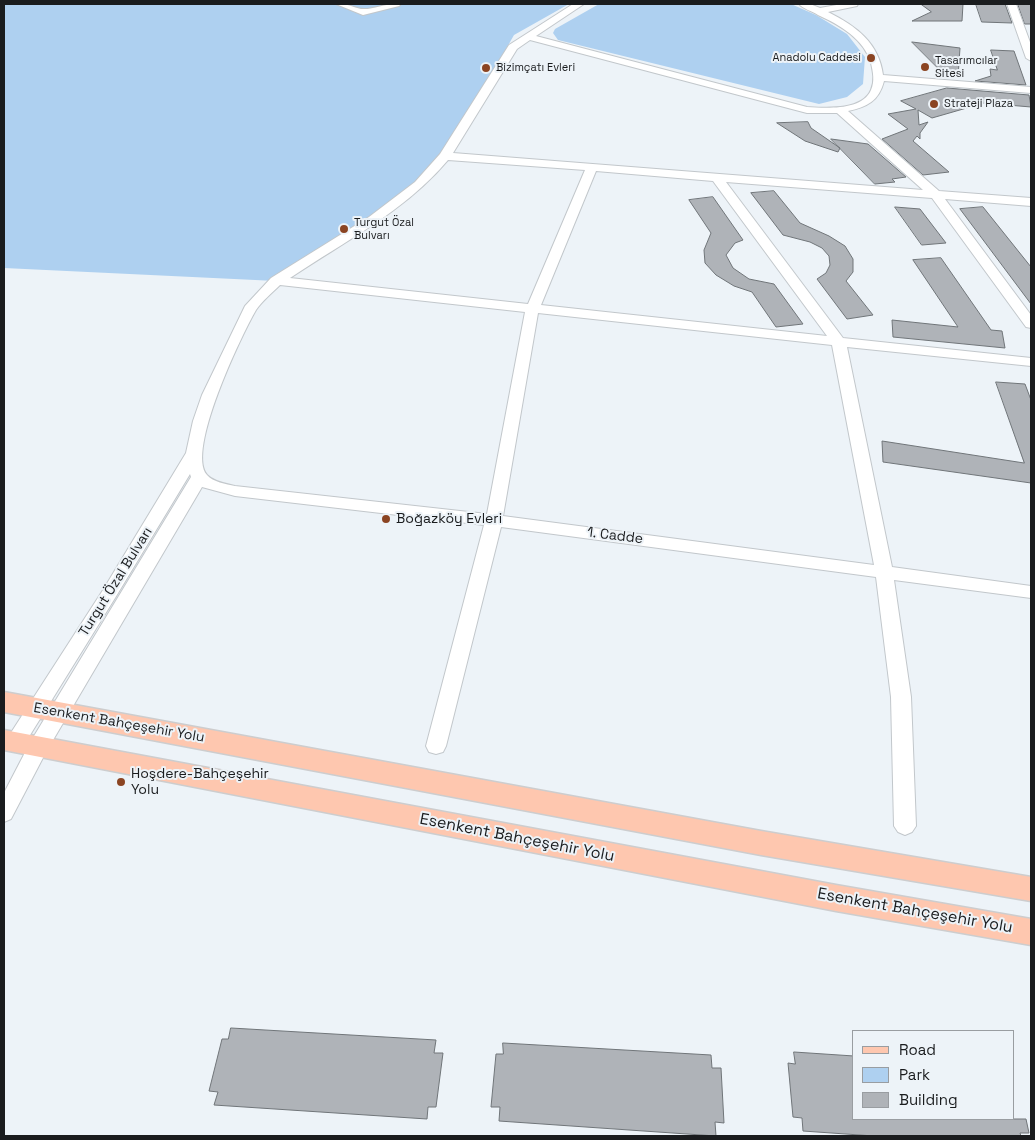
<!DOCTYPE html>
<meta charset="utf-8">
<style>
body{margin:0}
#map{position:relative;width:1035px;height:1140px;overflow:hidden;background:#edf3f8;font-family:"Space Grotesk",sans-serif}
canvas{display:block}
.frame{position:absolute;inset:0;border:5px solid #1a1c1e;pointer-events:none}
.legend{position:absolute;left:852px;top:1030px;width:162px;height:90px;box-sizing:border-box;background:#edf3f8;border:1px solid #999da1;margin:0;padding:6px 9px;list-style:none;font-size:15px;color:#1a1c1e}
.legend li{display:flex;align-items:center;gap:10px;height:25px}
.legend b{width:25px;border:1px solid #999da1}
</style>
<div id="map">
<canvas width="1035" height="1140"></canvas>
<div class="frame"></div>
<ul class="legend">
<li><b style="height:6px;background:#fec7af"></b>Road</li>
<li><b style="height:14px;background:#aed0f0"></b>Park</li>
<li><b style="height:14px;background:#afb3b8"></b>Building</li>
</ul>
</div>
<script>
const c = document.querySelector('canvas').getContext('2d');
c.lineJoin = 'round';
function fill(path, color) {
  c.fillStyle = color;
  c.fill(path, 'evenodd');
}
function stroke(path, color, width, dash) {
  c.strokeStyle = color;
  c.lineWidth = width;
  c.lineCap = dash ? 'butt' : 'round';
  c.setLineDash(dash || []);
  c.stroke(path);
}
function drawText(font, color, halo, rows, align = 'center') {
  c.font = font + ' "Space Grotesk",sans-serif';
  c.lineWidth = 4;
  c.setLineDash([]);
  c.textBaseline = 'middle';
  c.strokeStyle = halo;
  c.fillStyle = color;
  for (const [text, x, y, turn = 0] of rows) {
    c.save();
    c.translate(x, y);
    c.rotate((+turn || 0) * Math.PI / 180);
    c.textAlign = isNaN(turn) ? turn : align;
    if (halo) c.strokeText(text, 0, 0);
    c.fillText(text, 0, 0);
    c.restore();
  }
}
fill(new Path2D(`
 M4 4H569L514 35 445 156 406 196 276 281 4 268Z
 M599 4H791L816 15 847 34 865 57 863 84 847 97 819 104 558 40 553 33 555 29Z`), '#aed0f0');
const building = new Path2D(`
 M921 4H963L962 21H912L931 12Z
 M976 4H1005L1012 23 982 22Z
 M1018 4H1031V24H1025Z
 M912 42 960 48 958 77H947Z
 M991 50 1014 51 1026 85 975 81 991 76 990 69 997 70Z
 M947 88 1029 95 1031 107 984 103 932 118 918 110 919 125 928 122 920 133V139L917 136 913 141 949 172 923 175 882 139 908 129 888 114 916 109 901 101Z
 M808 122 811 128 840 148 838 152 805 141 777 123Z
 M831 139 868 144 906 177 892 179 895 182 875 184Z
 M774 191 800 223 829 236 845 246 853 259V272L846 281 873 315 847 319 817 279 826 273 830 265 829 256 822 248 810 242 783 235 751 193Z
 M713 197 743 240 735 243 726 255 733 268 749 279 774 284 803 324 776 327 752 292 734 286 716 275 705 263 704 250 711 233 689 200Z
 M895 207 920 209 946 243 922 245Z
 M983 207 1031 267V304L960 209Z
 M941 258 991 330 1002 331 1005 348 893 337 892 320 958 327 913 260Z
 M996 382 1025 384 1031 400V483L883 462 882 441 1024 463Z
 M231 1028 436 1040 434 1053H443L436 1107H428L427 1119 214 1105 218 1092 209 1091 222 1039H228Z
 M503 1043 711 1055 712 1068H721L724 1123 715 1122 716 1136 499 1121 500 1107H491L496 1054H503Z
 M794 1052 854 1056V1119H1026L1029 1133H1020L1021 1136H874L803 1131 802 1118 793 1117 788 1063 795 1064Z`);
fill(building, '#afb3b8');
stroke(building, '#707579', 1);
const minor = new Path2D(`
 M336 4C349 3 355 9 364 9 375 9 386 3 401 4L399 6 363 15Z
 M573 4H584L536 36 807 107C826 108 862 111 871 90 875 81 873 72 871 63 864 39 840 25 818 15 812 11 803 9 799 4H810L820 8 842 4H858L857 6 828 12C856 26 879 43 883 75L1031 87V93L884 81C879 101 867 107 848 111L939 191 1031 198V206L945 199 1031 315V328L1026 327 932 198 726 182 843 338 1031 358V366L847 347 892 567 1031 586V598L894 580 911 697 916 826 912 832 905 835 898 832 894 826 891 697 876 577 501 527 446 746 443 752 436 754 429 752 426 746 484 525 235 496 202 487 46 752 11 819 4 822V793L31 741 191 477 190 474 115 598 22 748 15 750 8 748 5 742 103 590 186 453 193 421 202 395 245 306 271 278 369 217 415 182 440 154 509 45ZM530 40 807 113H837L923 190 453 153 517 49ZM448 160 585 170 528 304 290 278C345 241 404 212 448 160ZM596 171 713 181 827 336 541 305ZM280 285 525 312 487 514 235 486C226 484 213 482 207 475 186 451 241 336 256 310 262 301 272 293 280 285ZM538 313 832 345 874 565 503 516Z
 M1007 4H1016L1031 45V61L1026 58Z`);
const major = new Path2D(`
 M4 692 761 831 1031 877V901L761 855 4 712Z
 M4 730 836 885 1031 919V945L836 911 4 750Z`);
stroke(minor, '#c2c7cb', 2);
stroke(major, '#cdcdce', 3);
fill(minor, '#fff');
fill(major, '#fec7af');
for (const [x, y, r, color] of [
 [871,58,5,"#8b4422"],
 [925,67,5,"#8b4422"],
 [486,68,5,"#8b4422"],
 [934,104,5,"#8b4422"],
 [344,229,5,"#8b4422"],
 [386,519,5,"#8b4422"],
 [121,782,5,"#8b4422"]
]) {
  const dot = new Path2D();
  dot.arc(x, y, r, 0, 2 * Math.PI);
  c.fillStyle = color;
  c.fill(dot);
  stroke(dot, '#edf3f8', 2);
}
drawText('11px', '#1a1c1e', '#edf3f8', [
 ["Anadolu Caddesi",861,58,"right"],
 ["Tasarımcılar",935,61],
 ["Sitesi",935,74],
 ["Bizimçatı Evleri",496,68],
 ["Strateji Plaza",944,104],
 ["Turgut Özal",354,223],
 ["Bulvarı",354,236]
], 'left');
drawText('14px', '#1a1c1e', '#edf3f8', [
 ["Boğazköy Evleri",396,519],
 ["Hoşdere-Bahçeşehir",131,774],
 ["Yolu",131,790]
], 'left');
drawText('14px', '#1a1c1e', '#edf3f8', [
 ["1. Cadde",615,536,7],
 ["Turgut Özal Bulvarı",116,582,-58],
 ["Esenkent Bahçeşehir Yolu",119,723,10]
]);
drawText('16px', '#1a1c1e', '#edf3f8', [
 ["Esenkent Bahçeşehir Yolu",517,838,11],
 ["Esenkent Bahçeşehir Yolu",915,911,10]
]);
</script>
